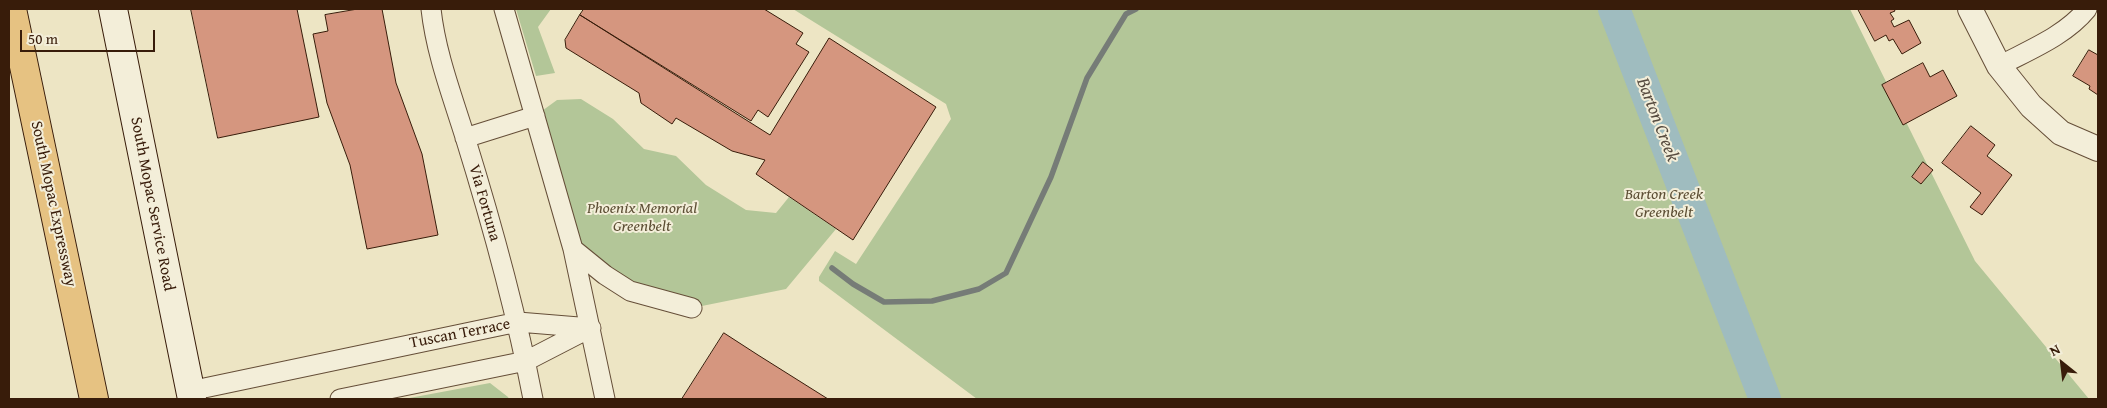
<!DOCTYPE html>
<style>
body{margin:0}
#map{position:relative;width:2107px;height:408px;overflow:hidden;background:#ede5c4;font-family:"Gentium Book Plus",serif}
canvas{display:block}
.frame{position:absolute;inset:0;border:10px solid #381c0a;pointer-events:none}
.north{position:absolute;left:2037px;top:338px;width:50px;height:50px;-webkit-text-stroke:4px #f3eed9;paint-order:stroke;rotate:331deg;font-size:14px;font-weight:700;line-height:20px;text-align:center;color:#381c0a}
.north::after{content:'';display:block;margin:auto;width:18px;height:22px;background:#381c0a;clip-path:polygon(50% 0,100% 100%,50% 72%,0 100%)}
.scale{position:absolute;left:20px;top:30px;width:135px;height:22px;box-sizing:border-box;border:2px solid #381c0a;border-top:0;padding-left:6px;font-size:15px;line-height:18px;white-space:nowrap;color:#381c0a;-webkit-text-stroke:4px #f3eed9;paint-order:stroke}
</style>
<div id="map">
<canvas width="2107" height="408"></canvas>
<div class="frame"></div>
<div class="north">N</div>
<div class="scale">50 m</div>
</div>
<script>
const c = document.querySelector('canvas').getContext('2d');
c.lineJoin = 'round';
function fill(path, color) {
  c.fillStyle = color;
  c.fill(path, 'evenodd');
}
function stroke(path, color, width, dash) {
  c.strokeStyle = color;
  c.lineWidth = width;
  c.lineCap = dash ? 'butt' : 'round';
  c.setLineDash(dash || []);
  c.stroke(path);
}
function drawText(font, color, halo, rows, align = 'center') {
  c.font = font + ' "Gentium Book Plus",serif';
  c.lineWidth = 4;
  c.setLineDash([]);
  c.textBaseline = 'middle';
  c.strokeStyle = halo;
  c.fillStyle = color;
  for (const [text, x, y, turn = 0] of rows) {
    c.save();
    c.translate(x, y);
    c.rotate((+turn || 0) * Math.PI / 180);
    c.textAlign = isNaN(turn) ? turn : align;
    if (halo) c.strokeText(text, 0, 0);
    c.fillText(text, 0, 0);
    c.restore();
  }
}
fill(new Path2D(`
 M516 9H551L538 27 555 73 536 76Z
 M793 9H1850L1975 261 2089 399H977L819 281V277L835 251 856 264 951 119 946 104Z
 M581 99 613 119 644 149 676 156 706 185 746 210 776 213 789 197 836 229 786 289 692 308 630 291 573 249 535 116 557 100Z
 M490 383 508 397 509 399H404Z`), '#b3c698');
stroke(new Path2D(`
 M832 268 853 284 884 302 932 301 979 289 1006 273 1051 177 1087 78 1126 14 1136 9`), '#767c77', 5.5);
stroke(new Path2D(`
 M1614 9 1765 399`), '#9fbcbf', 32);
const building = new Path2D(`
 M191 9H297L319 117 218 138Z
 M358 9H382L396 83 422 154 438 235 367 249 350 165 327 103 313 34 328 31 325 15Z
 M584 9H764L803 33 796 44 809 52 768 117 758 110 751 121 580 15Z
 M1858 9H1894L1895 11 1890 13 1894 19 1891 21 1894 27 1909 20 1921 43 1902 54 1893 39 1889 41 1886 35 1875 41Z
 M580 15 770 135 829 38 936 107 853 240 756 174 765 160 732 151 676 118 672 124 641 103 639 93 566 48 565 40Z
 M2089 50 2098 55V95L2089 89 2090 86 2073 76Z
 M1923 63 1930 77 1943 70 1957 96 1903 125 1882 85Z
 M1971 126 1995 145 1987 156 2012 175 1982 215 1970 207 1981 193 1942 163Z
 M1923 162 1933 170 1921 184 1912 177Z
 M724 333 758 355 828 399H682Z`);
fill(building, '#d5967f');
stroke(building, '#381c0a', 1);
const minor = new Path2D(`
 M431 9C436 54 452 95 465 137 492 224 516 311 533 399
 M504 9 573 249 605 399
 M1999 66C2029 50 2065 36 2087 9
 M465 138 535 116
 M573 249 605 275 630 291 692 308
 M190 391 518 322 591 328
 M340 399 526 361 590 328`);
const tertiary = new Path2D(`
 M1970 9 1999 66 2031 106 2061 133 2098 149`);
const secondary = new Path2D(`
 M113 9 192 399`);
const motorway = new Path2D(`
 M12 9 94 399`);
stroke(minor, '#654e38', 21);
stroke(tertiary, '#654e38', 26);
stroke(secondary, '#381c0a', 30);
stroke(motorway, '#381c0a', 30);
stroke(minor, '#f3eed9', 19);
stroke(tertiary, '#f3eed9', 24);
stroke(secondary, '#f3eed9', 28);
stroke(motorway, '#e6c282', 28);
drawText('italic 16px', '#5d4f35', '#f3eed9', [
 ["Barton Creek",1664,195],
 ["Greenbelt",1664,213],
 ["Phoenix Memorial",642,209],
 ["Greenbelt",642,227]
]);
drawText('16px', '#381c0a', '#f3eed9', [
 ["Via Fortuna",484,203,74],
 ["South Mopac Expressway",53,204,78],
 ["South Mopac Service Road",152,204,79],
 ["Tuscan Terrace",460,334,-11]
]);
drawText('italic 18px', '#574c40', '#f3eed9', [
 ["Barton Creek",1657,120,69]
]);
</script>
